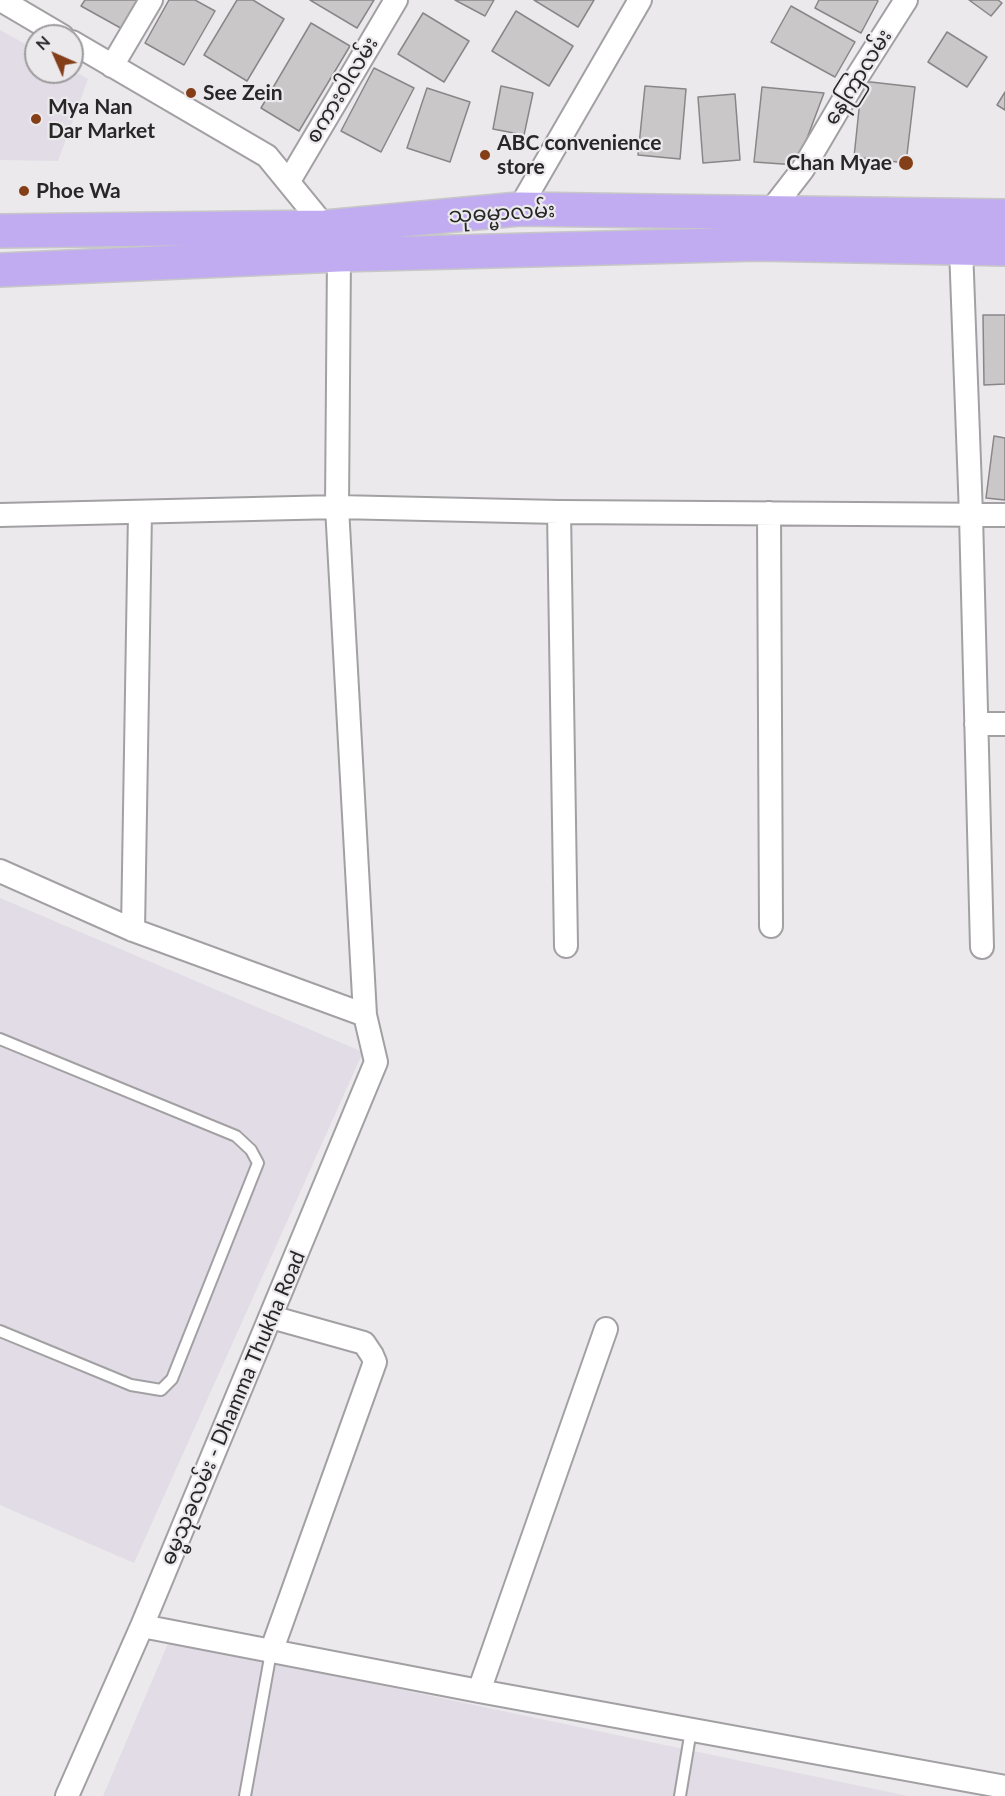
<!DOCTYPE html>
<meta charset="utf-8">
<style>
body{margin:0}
#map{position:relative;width:1005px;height:1796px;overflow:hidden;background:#ebe9ec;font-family:Lato,sans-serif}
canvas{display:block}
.north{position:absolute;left:24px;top:24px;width:60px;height:60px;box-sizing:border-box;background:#ebe9ec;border:2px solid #9d9b9e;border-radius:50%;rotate:315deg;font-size:16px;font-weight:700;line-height:24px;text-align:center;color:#272728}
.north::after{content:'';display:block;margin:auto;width:21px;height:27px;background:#843f19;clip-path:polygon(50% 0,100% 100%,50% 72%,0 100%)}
</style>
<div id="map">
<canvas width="1005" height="1796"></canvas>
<div class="north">N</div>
</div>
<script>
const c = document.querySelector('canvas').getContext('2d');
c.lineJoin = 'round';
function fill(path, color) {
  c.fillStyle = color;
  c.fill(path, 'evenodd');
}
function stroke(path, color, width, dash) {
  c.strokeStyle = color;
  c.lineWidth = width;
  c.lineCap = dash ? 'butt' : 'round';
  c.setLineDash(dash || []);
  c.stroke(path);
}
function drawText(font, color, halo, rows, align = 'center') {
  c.font = font + ' Lato,"Noto Sans Myanmar",sans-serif';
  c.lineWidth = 4.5;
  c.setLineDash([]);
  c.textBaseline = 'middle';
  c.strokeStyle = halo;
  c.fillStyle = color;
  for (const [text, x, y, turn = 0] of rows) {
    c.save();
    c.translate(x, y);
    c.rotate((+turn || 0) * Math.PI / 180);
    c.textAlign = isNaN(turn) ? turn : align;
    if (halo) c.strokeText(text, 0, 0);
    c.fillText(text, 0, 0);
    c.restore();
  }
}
fill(new Path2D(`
 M0 30 36 50V72H72V70L88 79 58 161 0 160Z
 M0 898 363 1052 134 1563 0 1505Z
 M169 1641 908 1796H103Z`), '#e2dce6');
const building = new Path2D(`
 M85 0H143L126 31 81 6Z
 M169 0H195L215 11 184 65 145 43Z
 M237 0H253L284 19 247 81 204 55Z
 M310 0H374L357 28Z
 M455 0H494L485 16Z
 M534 0H594L578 27Z
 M819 0H877L878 1 861 33 815 8Z
 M969 0H998L1002 3 991 16Z
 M791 6 855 42 835 77 771 42Z
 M516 11 573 46 549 86 492 51Z
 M423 13 469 41 444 82 398 54Z
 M311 23 350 46 299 131 261 108Z
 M947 32 987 57 967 87 928 62Z
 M374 68 414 88 381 152 341 131Z
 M862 81 915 87 906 163 854 157Z
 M501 86 533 93 524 135 493 129Z
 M645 86 686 89 680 159 638 155Z
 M762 87 824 93 797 165 754 162Z
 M427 88 470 102 450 162 407 148Z
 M1005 92V110L997 105Z
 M735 94 740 160 703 163 698 97Z
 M983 315H1005V384L984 385Z
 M994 436 1005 438V500L986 498Z`);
fill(building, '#cac7c9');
stroke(building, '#898688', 1.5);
const lane = new Path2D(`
 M0 1039 236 1136 251 1150 258 1163 172 1379 161 1390 131 1385 0 1331
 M245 1796 271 1652
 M680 1796 691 1730`);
const street = new Path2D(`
 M1 0 62 36
 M112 66 151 0
 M289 181 396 0
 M519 209 640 0
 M769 213 803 169 857 77 906 0
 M961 248 971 515 982 947
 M559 512 566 946
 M769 513 771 926
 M0 515 337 507 559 512 1005 515
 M976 724H1005
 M0 871 133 930 365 1015
 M133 930 140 512
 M271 1317 364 1343 372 1355 375 1362 271 1652
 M142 1626 479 1691 1005 1787
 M479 1691 606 1329
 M67 1796 142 1626 376 1062 365 1015 337 507 339 255 325 227 267 156 72 42`);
const primary = new Path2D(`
 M0 231 325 227 519 209 1005 216
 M0 270 339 255 758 244 1005 249`);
stroke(lane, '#a2a0a3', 14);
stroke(street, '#a2a0a3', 26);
stroke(primary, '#c7c7c7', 36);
stroke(lane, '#fff', 10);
stroke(street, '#fff', 22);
stroke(primary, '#c1acf1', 33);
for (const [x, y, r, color] of [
 [191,93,6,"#843f19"],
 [36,119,6,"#843f19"],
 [485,155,6,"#843f19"],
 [906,163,8,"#843f19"],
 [24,191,6,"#843f19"]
]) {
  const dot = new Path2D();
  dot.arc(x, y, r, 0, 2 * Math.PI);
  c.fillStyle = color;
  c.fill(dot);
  stroke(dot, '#ebe9ec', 2);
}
drawText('21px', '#272728', '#ebe9ec', [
 ["နေကြာလမ်း",858,77,-58],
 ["စကားဝါလမ်း",342,90,-59],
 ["သုဓမ္မာလမ်း",502,213,-3],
 ["ဓမ္မသုခလမ်း - Dhamma Thukha Road",233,1408,-67]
]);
drawText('bold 21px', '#272728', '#ebe9ec', [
 ["See Zein",203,93],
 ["Mya Nan",48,107],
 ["Dar Market",48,131],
 ["ABC convenience",497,143],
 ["store",497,167],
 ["Chan Myae",892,163,"right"],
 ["Phoe Wa",36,191]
], 'left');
</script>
